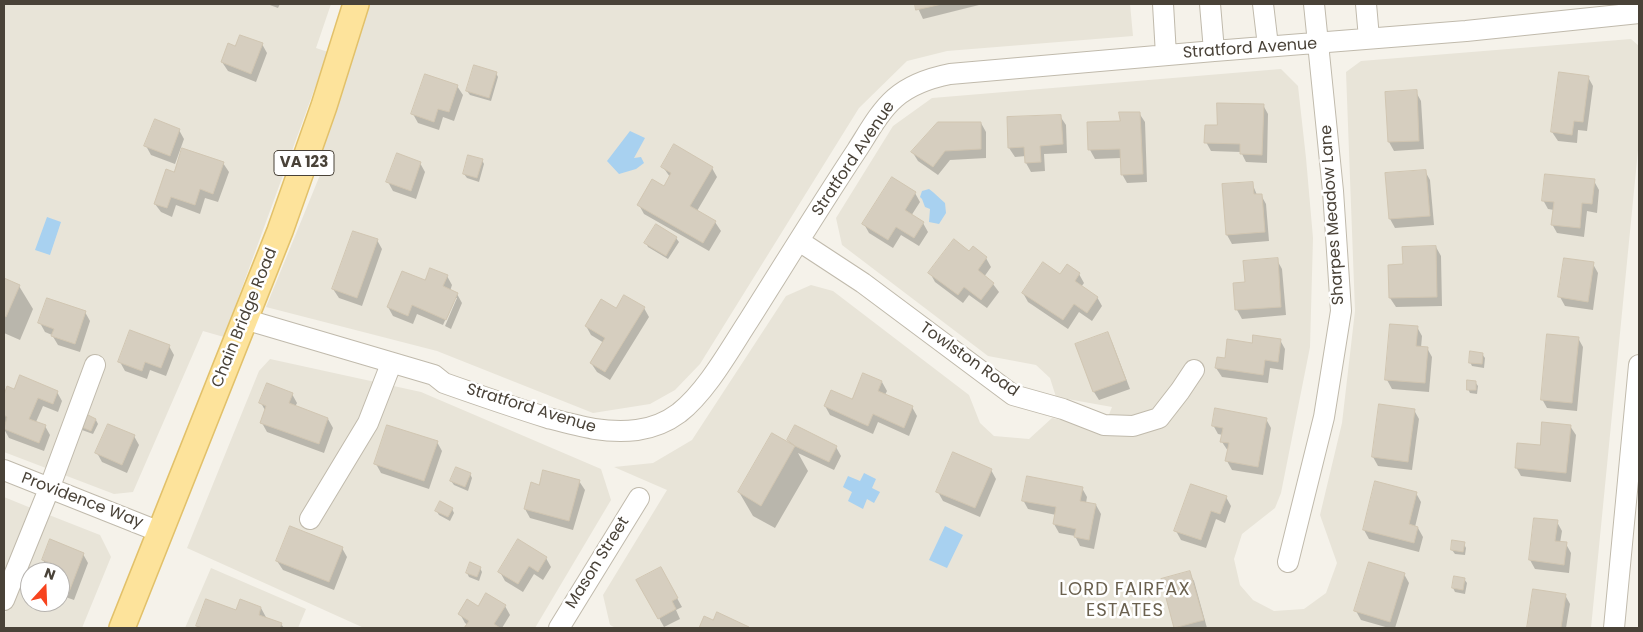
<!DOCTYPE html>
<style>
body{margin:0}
#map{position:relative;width:1643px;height:632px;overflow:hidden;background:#f5f2ea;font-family:Poppins,sans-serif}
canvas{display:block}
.frame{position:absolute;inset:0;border:5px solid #494238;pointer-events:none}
.north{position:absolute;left:20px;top:562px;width:50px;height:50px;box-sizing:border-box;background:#fff;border:1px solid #b6b3af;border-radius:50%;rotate:20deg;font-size:14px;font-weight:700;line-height:20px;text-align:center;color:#494238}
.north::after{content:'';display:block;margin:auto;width:18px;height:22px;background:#f7441f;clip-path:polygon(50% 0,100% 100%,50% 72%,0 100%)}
</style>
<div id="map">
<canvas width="1643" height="632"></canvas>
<div class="frame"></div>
<div class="north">N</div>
</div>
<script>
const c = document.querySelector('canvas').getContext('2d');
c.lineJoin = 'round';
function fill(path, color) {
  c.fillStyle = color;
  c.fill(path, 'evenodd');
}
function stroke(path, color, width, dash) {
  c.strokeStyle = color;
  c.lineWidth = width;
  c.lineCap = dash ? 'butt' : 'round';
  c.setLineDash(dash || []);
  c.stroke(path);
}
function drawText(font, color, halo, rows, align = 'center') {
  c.font = font + ' Poppins,sans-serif';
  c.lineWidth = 5;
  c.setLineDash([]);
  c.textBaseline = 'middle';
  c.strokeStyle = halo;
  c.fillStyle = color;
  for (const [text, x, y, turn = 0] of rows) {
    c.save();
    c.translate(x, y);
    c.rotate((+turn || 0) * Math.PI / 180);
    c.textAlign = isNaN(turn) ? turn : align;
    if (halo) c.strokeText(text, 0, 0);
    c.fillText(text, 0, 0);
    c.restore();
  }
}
fill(new Path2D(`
 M4 4H331L316 48 328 52 224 337 203 331 133 492 114 494 4 452Z
 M370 4H1130L1133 36 947 51 907 61 859 108 700 364 675 390 650 404 593 413 437 351 266 307 320 175 311 171Z
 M1631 39 1639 46V140L1591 628H616L610 625 603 595 667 490 614 467 653 463 692 440 786 296 811 285 833 291 969 395 980 423 994 436 1029 439 1052 418 1104 427 1112 407 1056 397 1050 378 1036 365 988 356 842 245 836 218 893 126 932 98 1281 69 1298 86 1306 158 1313 238 1310 347 1281 493 1275 508 1242 534 1234 559 1240 585 1253 600 1274 611 1304 609 1326 593 1337 563 1320 515 1342 423 1355 311 1346 72 1361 61Z
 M270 359 421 392 601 469 611 500 535 628H364L187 548 259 371Z
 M4 497 31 508 4 578Z
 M44 513 100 535 111 557 82 628H4V616ZM30 572H60V602H30Z
 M211 568 306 609 298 628H185Z`), '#e8e4d8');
fill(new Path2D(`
 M630 131 645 138 634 158 641 157 644 163 636 169 619 174 607 161Z
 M929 189C935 193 939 198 945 203L946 213 939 224 929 222 930 209 925 207 922 199 920 197 922 191Z
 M47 217 61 222 50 255 35 250Z
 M864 473 876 479 872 488 880 492 874 503 867 499 863 509 848 501 852 492 843 487 848 476 860 481Z
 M945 526 963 535 947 568 929 560Z`), '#a8d1f0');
fill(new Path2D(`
 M267 4H280L278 8Z
 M916 4H983L923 19Z
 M262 44 267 53 256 82 228 71 222 62 236 47Z
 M496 73 498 77 491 101 470 95 467 91Z
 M1588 77 1593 86 1587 131 1578 130 1577 143 1558 141 1552 132Z
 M457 86 463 95 454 121 443 117 439 130 418 123 413 114Z
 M1416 92 1421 101 1424 149 1394 151 1389 142 1386 93Z
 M1263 105 1268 114 1267 163 1246 162 1241 152 1211 151 1206 142 1218 126Z
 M1139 113 1145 122 1147 182 1127 183 1122 174 1121 158 1095 159 1090 150 1121 122Z
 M1060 116 1066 125 1067 153 1044 154 1045 171 1031 172 1026 163V156L1015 157 1009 148Z
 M981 123 986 132V158L950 160 938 175 918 161 913 153Z
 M179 130 184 139 175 164 151 155 146 146Z
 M482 160 484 164 479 182 467 178 464 174Z
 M223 163 229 172 218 202 205 198 200 214 176 205 172 217 161 212 155 204 175 174Z
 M420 163 425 172 416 199 393 191 388 182Z
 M663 167 712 168 717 177 697 211 715 222 721 231 709 251 644 214 639 205 664 187 670 177Z
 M1425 171 1430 180 1434 225 1395 228 1390 219Z
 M1594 181 1599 190 1597 213 1587 211 1584 237 1557 233 1552 224 1554 210 1548 209 1543 200Z
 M1252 183 1257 195H1261L1266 204 1269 241 1232 244 1227 235Z
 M915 193 920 202 911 216 923 223 928 232 919 246 901 235 893 248 869 233 864 224Z
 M676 238 679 242 668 259 648 247 646 243Z
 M377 240 382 249 362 306 339 298 333 289Z
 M1436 247 1441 256 1442 306 1396 307 1390 298Z
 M970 252 986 258 991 267 984 277 993 284 999 292 987 308 969 295 963 303 935 282 930 273Z
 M1277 260 1282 269 1286 315 1242 319 1237 310 1246 283Z
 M1593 264 1598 273 1593 310 1565 306 1560 297Z
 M1079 274 1084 283 1081 287 1097 297 1102 306 1092 321 1079 312 1068 329 1028 302 1023 293 1060 276Z
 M447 276 452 285 450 291 457 294 462 303 451 329 445 326 457 298H455L443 325 417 314 413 324 393 316 388 307 426 282Z
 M4 279 19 286 33 309 20 340 4 333Z
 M644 308 649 317 610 380 597 372 591 363 604 343 591 335 586 326 616 310Z
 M85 312 90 321 80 352 58 345 52 335 45 332 40 323Z
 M1417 327 1422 336 1421 348H1427L1432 357 1429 392 1392 389 1387 380Z
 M1107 333 1112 342 1130 389 1099 400 1094 392 1076 345Z
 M1578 338 1583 347 1577 411 1547 408 1542 399Z
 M1280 340 1285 349 1283 370 1270 368 1268 383 1222 377 1216 368 1226 359 1254 344Z
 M169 346 174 355 166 376 150 370 147 379 125 371 120 362Z
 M1482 354 1485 358 1484 368 1472 366 1470 362Z
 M864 375 882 382 887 391 885 395 912 407 917 416 909 436 878 422 873 434 830 415 825 406 852 401Z
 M1475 382 1478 386 1477 394 1470 393 1468 389Z
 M8 388 15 391 57 392 62 401 58 412 43 406 36 422 45 426 50 435 44 451 9 438 4 429 6 423 4 422V398Z
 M292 394 297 403 295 407 328 419 333 428 324 453 267 432 262 423 266 412 261 403Z
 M1414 410 1419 419 1412 470 1378 466 1373 457Z
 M1266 419 1271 428 1263 475 1232 470 1227 461 1228 451 1222 442 1223 435 1218 434 1213 425Z
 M96 420 98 424 93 434 82 430 80 426Z
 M1570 426 1576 435 1571 482 1521 476 1516 467 1541 447Z
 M134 436 139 445 127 473 102 462 97 453Z
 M788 440 836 447 841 456 834 470 798 453 808 471 775 528 753 516 739 492 791 445Z
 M437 442 442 451 429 489 381 473 376 464Z
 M991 470 996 479 980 517 943 501 938 492Z
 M470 474 472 478 468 491 454 485 451 481Z
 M579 481 585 490 573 530 530 518 525 509 540 486Z
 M1082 488 1087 497 1086 503 1096 505 1101 514 1094 549 1080 546 1075 536 1059 533 1054 524 1056 515 1028 509 1023 500Z
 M1416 493 1421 502 1415 527 1418 528 1423 537 1419 552 1369 539 1364 530Z
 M1226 497 1231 506 1225 523 1216 519 1206 548 1181 540 1176 531Z
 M452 509 454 513 450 521 439 515 436 510Z
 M1557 522 1562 531 1560 543 1566 544 1571 553 1569 573 1535 569 1530 560Z
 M1464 544 1466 548 1465 555 1455 554 1452 550Z
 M342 548 347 557 334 590 283 570 277 561Z
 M83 554 88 563 74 600 60 595V572H55L48 569 43 560Z
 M546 558 551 567 543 580 534 574 523 592 505 581 500 572Z
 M480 568 482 572 479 581 469 577 467 573Z
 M660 568 682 607 676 610 680 619 664 627 638 580Z
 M1189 573 1194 581 1207 628H1176L1162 580Z
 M1404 574 1409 583 1395 628H1389L1361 620 1356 611Z
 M1464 579 1467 583 1465 594 1455 592 1453 588Z
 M1534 590 1565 595 1570 604 1566 628H1528Z
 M487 595 505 606 510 615 502 628H466L468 625 465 623 460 614 479 608Z
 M261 608 267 619 281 624 284 628H199L198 626 237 611Z`), '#0003');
const building = new Path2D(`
 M915 4H942L916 10Z
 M240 35 263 43 251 74 221 62 228 43 235 46Z
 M474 65 497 72 489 98 466 91Z
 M1559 72 1589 76 1583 122 1574 121 1572 135 1551 132Z
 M425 74 458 85 449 112 438 109 434 122 411 114Z
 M1417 90 1419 141 1388 142 1385 92Z
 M1217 103 1264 104 1262 155 1240 154V144L1204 143 1205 125H1217Z
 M1119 112H1140L1143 174 1121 175 1120 149 1088 150 1087 122 1120 121Z
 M1061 115 1063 144 1040 146 1041 162 1025 163 1024 147 1008 148 1007 117Z
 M155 119 180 129 170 156 144 146Z
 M938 122H981V149L945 151 933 167 911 152Z
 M674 144 713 167 690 206 716 221 703 243 637 205 652 179 664 186 671 173 661 167Z
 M182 148 224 162 213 194 200 189 195 205 171 197 167 208 154 204 166 169 174 172Z
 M397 153 421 162 411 191 386 182Z
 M468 155 483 159 477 178 463 174Z
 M1426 170 1430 216 1389 219 1385 173Z
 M1545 174 1595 179 1592 204 1582 203 1580 228 1551 225 1554 202 1542 201Z
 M892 177 916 192 905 210 924 222 914 238 896 227 888 240 862 224Z
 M1253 182 1254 194H1262L1265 232 1226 235 1222 184Z
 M656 224 677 237 666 256 644 243Z
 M353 231 378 239 357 298 332 289Z
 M954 239 969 251 973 246 987 257 978 270 994 283 981 300 964 287 958 295 928 273Z
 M1436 246 1437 297 1389 298 1388 265 1403 264 1402 247Z
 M1278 258 1281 307 1235 310 1233 283 1245 282 1243 261Z
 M1564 258 1594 262 1588 302 1558 297Z
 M1043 262 1060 274 1067 264 1080 273 1075 281 1098 297 1087 313 1074 304 1063 320 1022 293Z
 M430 268 448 275 443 286 458 293 446 320 412 305 408 316 387 307 402 271 425 280Z
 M4 278 20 285 6 317 4 316Z
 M624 295 645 307 605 372 590 363 605 338 585 326 601 299 616 308Z
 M47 298 86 311 75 344 51 336 54 329 38 323Z
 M1390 324 1418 326 1416 346 1428 347 1425 383 1385 380Z
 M130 330 170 345 161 368 145 362 142 371 118 362Z
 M1108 332 1126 380 1093 392 1075 344Z
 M1547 334 1579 337 1572 403 1541 400Z
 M1253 335 1281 339 1278 362 1265 360 1263 375 1215 368 1217 357 1225 358 1227 339 1252 343Z
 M1470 351 1483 353 1482 364 1469 363Z
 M863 373 882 381 878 391 913 406 904 428 873 414 868 426 824 406 831 390 852 399Z
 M20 375 58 391 53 404 38 398 29 419 46 425 39 443 4 429 7 417 4 415V395L7 386 14 389Z
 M1467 380 1476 381V390H1467Z
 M267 383 293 393 289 403 328 418 319 444 260 423 266 406 259 403Z
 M1379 404 1415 409 1408 462 1372 457Z
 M1215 408 1267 418 1258 467 1225 461 1229 443 1220 442 1223 428 1212 426Z
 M84 413 96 419 91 431 79 426Z
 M1542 422 1571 425 1566 473 1515 468 1517 443 1540 445Z
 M108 424 135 435 122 465 95 453Z
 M387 425 438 441 424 481 374 464Z
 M795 425 837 446 829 462 795 446 787 440Z
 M772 433 795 446 761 506 738 492Z
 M953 452 992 469 975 508 936 492Z
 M456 467 471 473 465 487 450 481Z
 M543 470 580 480 569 521 524 509 531 482 539 485Z
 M1027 476 1083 487 1080 501 1096 504 1089 540 1074 537 1076 529 1053 524 1056 507 1022 501Z
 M1375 481 1417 492 1409 524 1418 527 1414 543 1363 530Z
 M1191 484 1227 496 1220 514 1211 511 1201 540 1174 531Z
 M440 501 453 508 448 517 435 511Z
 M1534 518 1558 520 1555 541 1567 542 1564 565 1529 560Z
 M290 526 343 547 329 582 276 561Z
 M50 539 84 553 69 592 60 589V572H54L56 565 42 560Z
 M518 539 547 557 538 572 529 566 518 584 498 572Z
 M1452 540 1465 542 1463 552 1451 550Z
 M470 562 481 567 477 577 466 573Z
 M1369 562 1405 573 1390 622 1354 611Z
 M661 567 678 598 672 601 676 609 658 619 636 580Z
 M1190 571 1204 620 1174 628 1161 579Z
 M1454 576 1465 578 1463 590 1452 588Z
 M1533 589 1566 594 1561 628H1527Z
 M486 593 506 605 494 624 500 628H464L469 621 458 614 467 599 478 606Z
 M206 599 236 610 240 599 261 607 259 615 282 623 280 628H203L196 626Z
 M717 612 749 627V628H699L704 616 713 620Z`);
fill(building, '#d6cebf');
stroke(building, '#d1c6b2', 1);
const minor = new Path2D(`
 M1163 4 1166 55
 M1210 4 1214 51
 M1263 4 1268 46
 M1366 4 1369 38
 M799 241 863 283 1013 395 1063 409 1104 425 1133 426 1159 418 1180 391 1194 370
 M244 319 434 375 444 383C478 395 513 407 548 418 578 426 606 434 637 430 652 428 667 422 679 413 707 391 730 349 749 320 785 263 820 206 857 150 868 133 879 112 895 98 911 84 930 78 950 74L1214 51 1466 31 1639 13
 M4 470 160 532
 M310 519 368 423 391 364
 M1288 562 1324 417 1341 311 1333 191 1314 4
 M4 600 49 489 95 365
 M559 628 639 498
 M1614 628 1639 365`);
const major = new Path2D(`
 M122 628 280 231 324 106 356 4`);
stroke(minor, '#c0baac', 22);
stroke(major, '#e2c16a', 28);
stroke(minor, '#fff', 20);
stroke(major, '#fde39b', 25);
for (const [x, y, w] of [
 [304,163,60]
]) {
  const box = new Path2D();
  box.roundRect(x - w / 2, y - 12.5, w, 25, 4);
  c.fillStyle = '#fff';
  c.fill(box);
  stroke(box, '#494238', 1);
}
drawText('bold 15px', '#494238', null, [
 ["VA 123",304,163]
]);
drawText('16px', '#494238', '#fff', [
 ["Stratford Avenue",1250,49,-4],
 ["Stratford Avenue",854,159,-56],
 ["Sharpes Meadow Lane",1333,215,-94],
 ["Chain Bridge Road",245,318,-68],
 ["Towlston Road",969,360,35],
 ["Stratford Avenue",531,409,17],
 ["Providence Way",82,501,21],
 ["Mason Street",598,563,-58]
]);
c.letterSpacing = '1px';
drawText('18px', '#6b614f', '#fff', [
 ["LORD FAIRFAX",1125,590],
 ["ESTATES",1125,611]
]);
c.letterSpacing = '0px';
</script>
